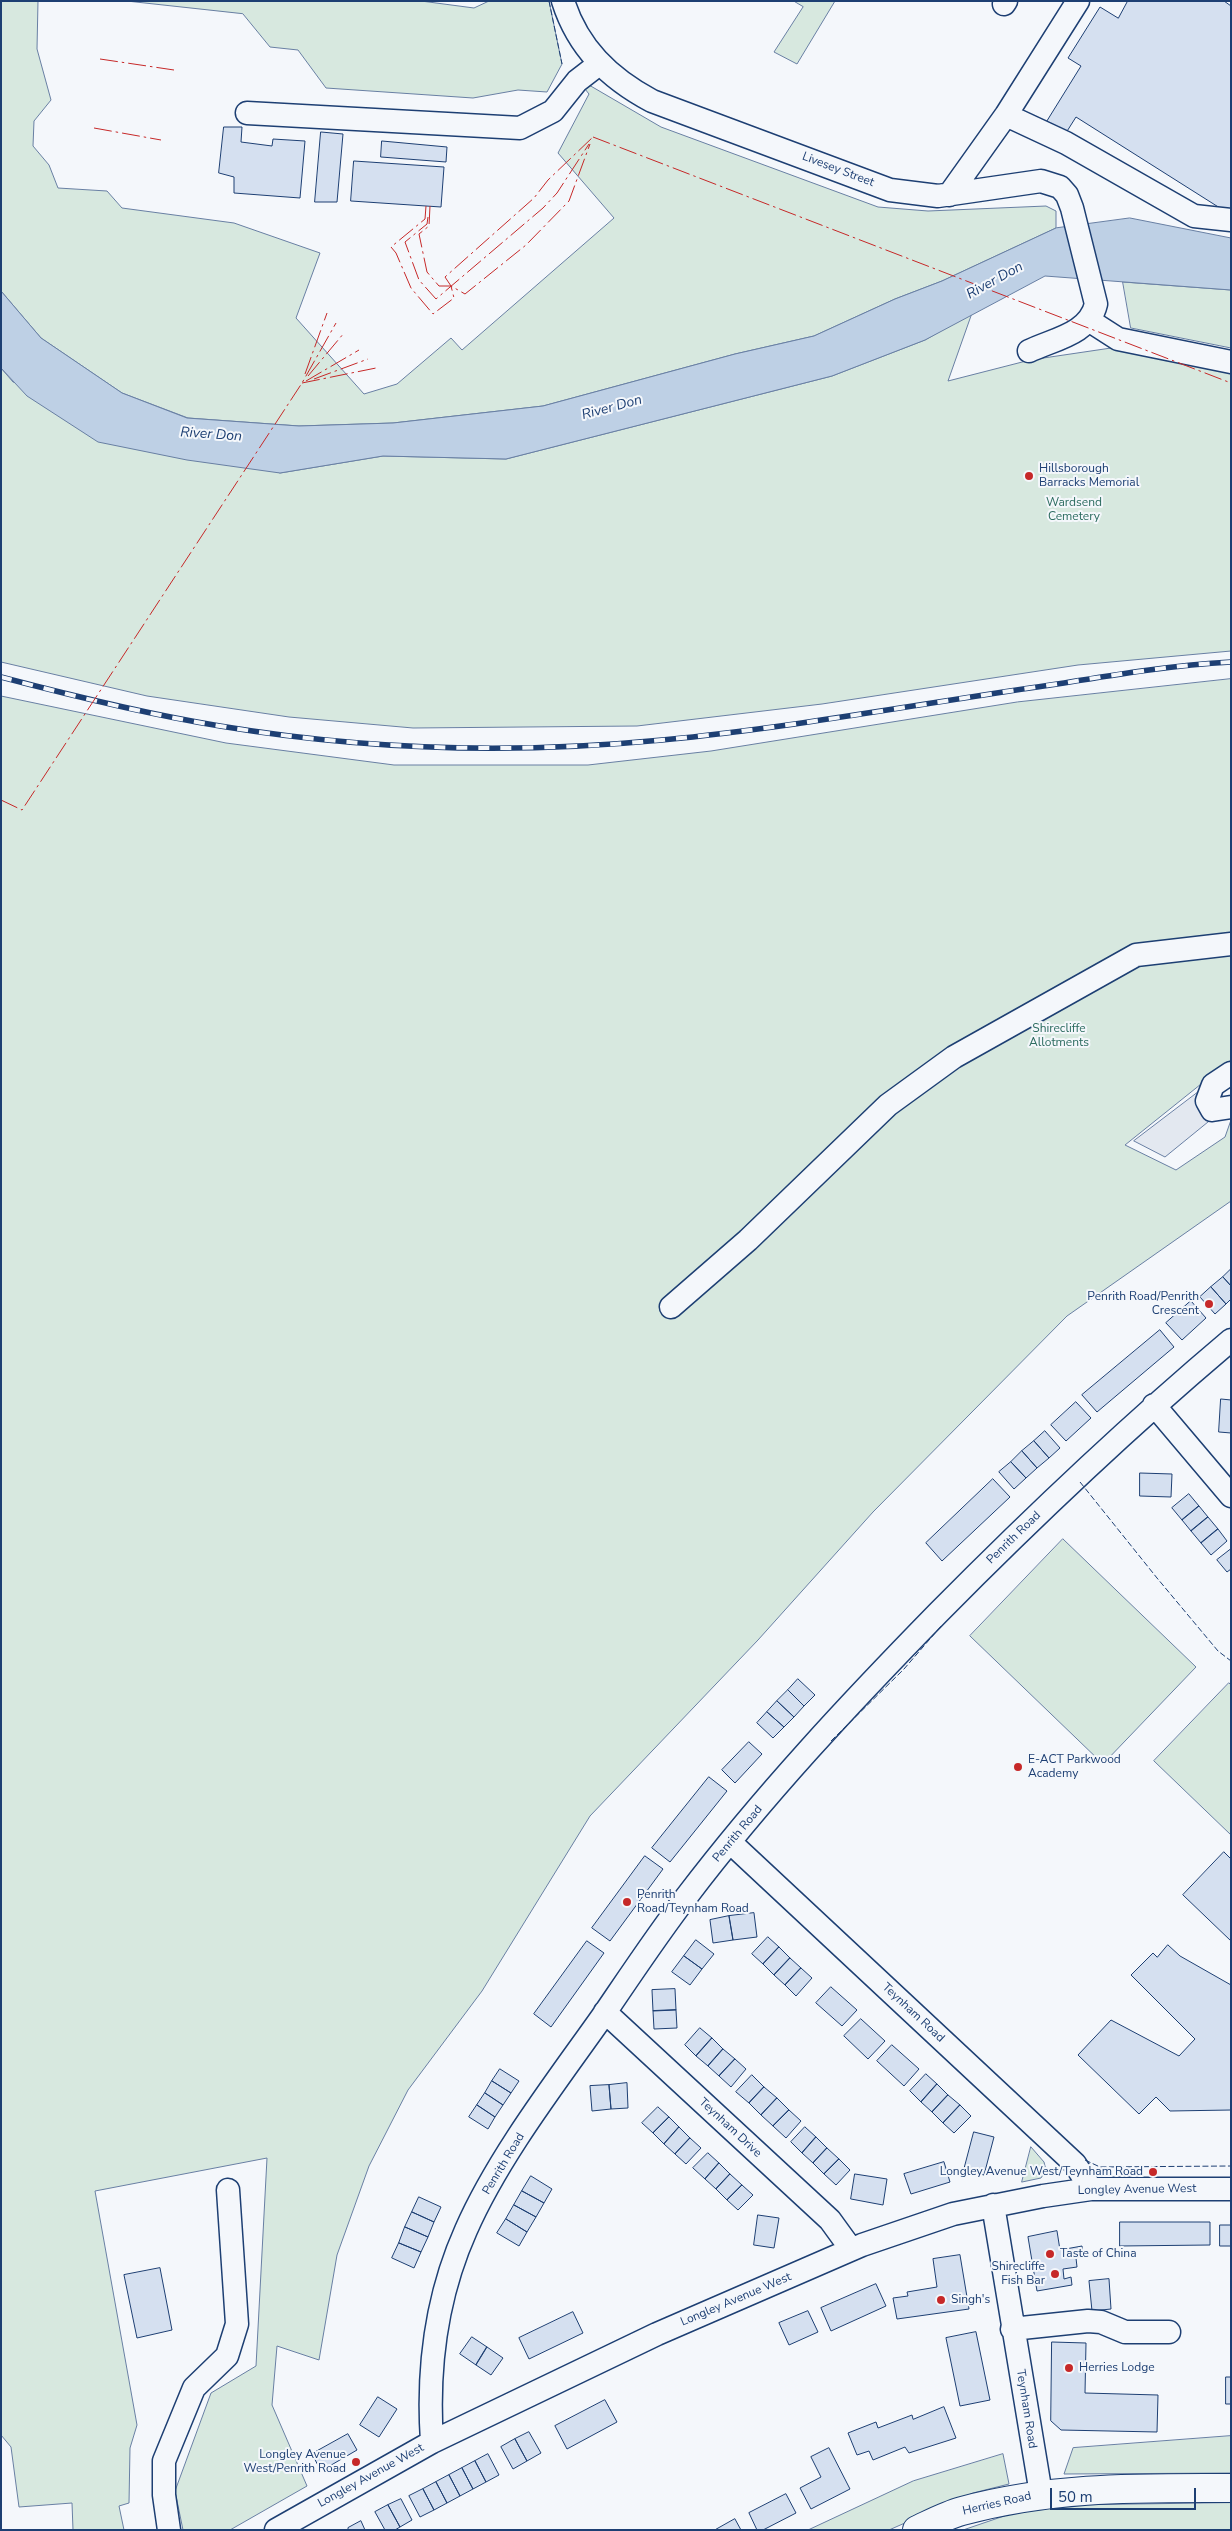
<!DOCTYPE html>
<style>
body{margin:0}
#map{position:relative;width:1232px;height:2531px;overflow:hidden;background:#f4f7fb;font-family:"Nunito Sans",sans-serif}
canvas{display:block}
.frame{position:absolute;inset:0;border:2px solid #1d3f73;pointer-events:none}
.scale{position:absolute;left:1050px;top:2488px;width:146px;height:22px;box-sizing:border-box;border:2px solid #1d3f73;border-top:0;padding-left:6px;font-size:15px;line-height:18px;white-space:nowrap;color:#1d3f73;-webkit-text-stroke:4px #f4f7fb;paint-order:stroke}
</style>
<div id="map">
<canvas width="1232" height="2531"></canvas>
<div class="frame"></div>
<div class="scale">50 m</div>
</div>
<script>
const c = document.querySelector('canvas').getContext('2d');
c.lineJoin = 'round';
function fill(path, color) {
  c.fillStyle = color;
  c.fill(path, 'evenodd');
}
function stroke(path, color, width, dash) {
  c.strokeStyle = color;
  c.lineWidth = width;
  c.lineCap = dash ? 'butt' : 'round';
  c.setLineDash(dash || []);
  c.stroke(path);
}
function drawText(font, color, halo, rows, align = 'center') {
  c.font = font + ' "Nunito Sans",sans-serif';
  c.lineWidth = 4;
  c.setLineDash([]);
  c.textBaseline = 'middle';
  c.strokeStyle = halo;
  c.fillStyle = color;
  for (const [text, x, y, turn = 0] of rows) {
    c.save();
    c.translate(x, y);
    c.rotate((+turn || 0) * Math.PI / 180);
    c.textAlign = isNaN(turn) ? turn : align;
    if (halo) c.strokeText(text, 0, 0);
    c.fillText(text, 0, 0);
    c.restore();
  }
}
const green = new Path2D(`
 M1 1H38L37 49 51 100 34 121 33 146 49 165 58 188 107 191 122 208 234 223 320 253 296 318 364 394 397 384 451 338 462 350 614 218 558 153 589 94 585 89 589 85 661 127 878 207 928 211 1046 206 1056 211V228L942 281 895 299 814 336 735 354 543 406 393 423 299 426 188 418 122 393 41 338 1 291Z
 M127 1H421L474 8 489 1H549L562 64 547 92 518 90 473 98 326 88 298 50 270 47 243 14Z
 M794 1H835L797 64 774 52 803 7Z
 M1123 282 1231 290V348L1131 328Z
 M972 313 948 381 1030 360 1111 348 1231 370V651L1078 665 822 704 637 726 413 728 289 717 147 696 1 662V368L13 382 280 473 383 456 506 459 832 376 925 340Z
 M1231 679V1060L1125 1145 1176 1170 1225 1137 1231 1120V1201L1067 1316 873 1512 758 1640 590 1816 482 1991 408 2090 369 2166 337 2255 319 2360 277 2346 272 2405 307 2486 230 2530H183L175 2491 211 2393 256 2366 267 2158 95 2191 137 2425 130 2448 129 2503 119 2506 124 2530H73L72 2503 19 2507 11 2447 1 2435V696L226 743 394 765H588L711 751 1017 702Z
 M1063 1539 1196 1667 1103 1764 970 1636Z
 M1229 1683 1231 1685V1835L1154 1761Z
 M1031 2147 1044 2162 1046 2170 1041 2178 1022 2182Z
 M1231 2436V2473L1064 2474 1073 2448Z
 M1003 2454 1009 2484 973 2493 889 2530H808L913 2481Z
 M1231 2503V2530H963L1010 2514 1071 2505Z`);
fill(green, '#d7e8df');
stroke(green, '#687fa3', 1);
const parking = new Path2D(`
 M1205 1087 1219 1113 1165 1157 1134 1141Z`);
fill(parking, '#e3e8f0');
stroke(parking, '#687fa3', 1);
const water = new Path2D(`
 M1130 218 1231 238V290L1045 276 925 340 832 376 506 459 383 456 280 473 187 460 98 442 27 396 1 368V291L41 338 122 393 187 418 299 426 393 423 543 406 735 354 814 336 895 299 942 281 1056 228Z`);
fill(water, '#bed0e5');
stroke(water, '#687fa3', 1);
const building = new Path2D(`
 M1128 1H1224L1231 6V215L1076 117 1064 136 1045 124 1081 66 1068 58 1100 7 1118 18Z
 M224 127H242L241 142 272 146 273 139 305 141 300 198 234 193V177L219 173Z
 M321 132 343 134 337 202H315Z
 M382 141 447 147 446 162 381 157Z
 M354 161 444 167 441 207 351 201Z
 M1231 1269V1286L1223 1277Z
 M1223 1277 1231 1286V1299L1226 1304 1211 1287Z
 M1211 1287 1226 1304 1215 1314 1200 1297Z
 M1191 1301 1206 1318 1182 1340 1166 1323Z
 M1160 1330 1174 1347 1097 1412 1082 1395Z
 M1221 1399 1231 1400V1433L1219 1432Z
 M1076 1402 1091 1418 1066 1441 1051 1425Z
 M1045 1431 1060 1448 1049 1458 1034 1441Z
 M1034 1441 1049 1458 1037 1468 1022 1451Z
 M1022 1451 1037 1468 1026 1478 1011 1462Z
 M1011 1462 1026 1478 1014 1489 999 1472Z
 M1140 1473 1172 1474 1171 1497 1140 1496Z
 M993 1479 1010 1497 942 1561 926 1543Z
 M1189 1494 1199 1506 1182 1520 1172 1508Z
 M1199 1506 1208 1517 1191 1531 1182 1520Z
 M1208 1517 1218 1529 1201 1543 1191 1531Z
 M1218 1529 1227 1541 1211 1555 1201 1543Z
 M1231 1549V1569L1227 1572 1217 1560Z
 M798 1679 815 1695 804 1706 788 1690Z
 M788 1690 804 1706 794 1717 777 1701Z
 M777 1701 794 1717 784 1727 767 1712Z
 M767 1712 784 1727 773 1738 757 1723Z
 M749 1742 762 1754 735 1783 722 1770Z
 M709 1777 727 1791 670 1862 652 1848Z
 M1224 1852 1231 1859V1941L1183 1895Z
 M645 1856 663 1869 610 1941 592 1928Z
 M754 1913 757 1937 733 1940 729 1916Z
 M729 1916 733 1940 713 1943 710 1920Z
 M768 1937 779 1947 763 1964 752 1954Z
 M696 1940 714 1954 702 1969 684 1956Z
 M587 1941 604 1953 551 2027 534 2014Z
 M1168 1945 1180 1956 1231 1985V2110L1170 2111 1156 2097 1139 2114 1078 2055 1111 2020 1179 2056 1195 2039 1131 1975 1153 1953 1157 1957Z
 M779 1947 790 1958 774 1975 763 1964Z
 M684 1956 702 1969 690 1985 672 1972Z
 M790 1958 801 1968 785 1985 774 1975Z
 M801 1968 812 1978 796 1996 785 1985Z
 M831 1987 857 2010 842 2026 816 2003Z
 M675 1989 676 2010 653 2011 652 1990Z
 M676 2010 677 2028 654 2029 653 2011Z
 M861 2019 885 2041 868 2059 844 2036Z
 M700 2028 712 2038 696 2056 685 2045Z
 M712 2038 723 2049 708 2066 696 2056Z
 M892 2045 919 2069 904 2086 877 2061Z
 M723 2049 735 2059 719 2076 708 2066Z
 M735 2059 746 2069 731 2087 719 2076Z
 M500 2069 519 2081 511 2093 492 2081Z
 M926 2074 937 2084 921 2102 910 2091Z
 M752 2075 764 2087 749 2103 736 2092Z
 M492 2081 511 2093 503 2105 485 2093Z
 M627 2083 628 2108 611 2109 609 2085Z
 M937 2084 948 2095 932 2112 921 2102Z
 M609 2085 611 2109 592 2111 590 2086Z
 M764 2087 777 2098 761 2115 749 2103Z
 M485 2093 503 2105 495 2117 477 2105Z
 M948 2095 960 2105 943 2123 932 2112Z
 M777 2098 789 2110 773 2126 761 2115Z
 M477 2105 495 2117 488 2129 469 2117Z
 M960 2105 971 2116 954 2133 943 2123Z
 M658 2107 669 2117 653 2133 642 2123Z
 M789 2110 801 2121 786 2138 773 2126Z
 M669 2117 679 2127 664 2144 653 2133Z
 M679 2127 690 2138 675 2154 664 2144Z
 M805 2127 816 2137 802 2153 791 2142Z
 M974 2132 994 2137 984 2175 964 2170Z
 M816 2137 827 2148 813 2163 802 2153Z
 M690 2138 701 2148 686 2164 675 2154Z
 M827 2148 839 2159 824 2174 813 2163Z
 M708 2153 719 2163 705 2179 693 2168Z
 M839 2159 850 2170 836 2185 824 2174Z
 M944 2162 950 2182 911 2194 904 2174Z
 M719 2163 730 2174 716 2189 705 2179Z
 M730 2174 742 2185 727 2200 716 2189Z
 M855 2174 887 2179 883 2205 851 2199Z
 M531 2176 552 2189 544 2203 522 2191Z
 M742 2185 753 2195 738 2210 727 2200Z
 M522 2191 544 2203 536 2217 514 2205Z
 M419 2197 441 2207 434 2222 412 2212Z
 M514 2205 536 2217 527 2232 506 2219Z
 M412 2212 434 2222 428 2237 405 2227Z
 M758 2215 779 2218 774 2248 754 2245Z
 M506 2219 527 2232 519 2246 497 2233Z
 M1120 2222H1210V2245L1120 2246Z
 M1220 2225H1231V2246H1220Z
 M405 2227 428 2237 421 2252 399 2243Z
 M1057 2231 1060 2250 1082 2246 1083 2256 1076 2258 1077 2267 1063 2269 1064 2279 1071 2277 1072 2285 1037 2291 1028 2237Z
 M399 2243 421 2252 414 2268 392 2258Z
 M960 2255 969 2309 897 2319 893 2298 908 2296 907 2292 937 2287 933 2259Z
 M160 2268 172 2330 137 2338 124 2275Z
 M1109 2279 1111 2309 1092 2311 1089 2281Z
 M876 2284 886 2306 831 2331 821 2308Z
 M808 2311 818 2332 789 2345 779 2323Z
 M573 2312 583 2333 529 2359 519 2338Z
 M976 2332 990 2400 960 2406 946 2338Z
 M472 2337 487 2347 476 2365 460 2354Z
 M1052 2342 1086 2343 1085 2393 1158 2395 1157 2432 1061 2430 1051 2421Z
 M487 2347 503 2358 491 2375 476 2365Z
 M1226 2377H1231V2404H1226Z
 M378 2397 397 2409 379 2437 360 2425Z
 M605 2400 617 2422 567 2449 555 2426Z
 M944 2407 956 2438 909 2453 905 2447 873 2460 869 2451 857 2455 848 2433 876 2422 878 2428 912 2415 913 2419Z
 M529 2432 541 2453 527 2461 515 2439Z
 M348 2434 357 2450 321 2471 312 2454Z
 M515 2439 527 2461 513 2469 501 2447Z
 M829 2448 850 2489 811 2509 800 2488 821 2477 811 2457Z
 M488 2454 499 2475 486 2482 475 2461Z
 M475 2461 486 2482 473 2489 462 2468Z
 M462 2468 473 2489 460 2496 449 2475Z
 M449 2475 460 2496 447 2503 436 2482Z
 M436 2482 447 2503 434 2510 423 2489Z
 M423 2489 434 2510 420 2517 409 2496Z
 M786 2494 796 2513 763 2530H757L749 2513Z
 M401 2499 412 2520 400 2527 388 2505Z
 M388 2505 400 2527 395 2530H385L375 2512Z
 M735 2519 741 2530H715Z
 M361 2521 365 2530H348V2528Z`);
fill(building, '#d5e0f0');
stroke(building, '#1d3f73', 1);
const minor = new Path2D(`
 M563 1C578 48 609 78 652 101L890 190 938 196 1041 181 1060 187 1067 195 1072 208 1096 304C1089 334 1054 339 1029 351
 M1004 4 1006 1
 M247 113 520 128 553 111 577 81 599 64
 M1006 115 1066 143 1194 216 1231 220
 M949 195 1006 115 1078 1
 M1090 321 1118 339 1231 362
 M1231 1073 1213 1085 1207 1101 1212 1110 1231 1107
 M671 1307 748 1240 888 1105 954 1057 1136 955 1231 944
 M1154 1405 1231 1496
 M730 1842 1075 2164 1091 2189
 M605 2012 830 2220 851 2249
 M993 2205 1041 2494
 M1012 2329 1088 2321 1101 2322 1125 2332H1169
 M432 2442C427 2369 436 2297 466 2230 498 2157 556 2082 602 2017 630 1976 657 1935 687 1896 763 1796 850 1703 938 1613 1032 1518 1129 1426 1231 1340
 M169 2530 164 2495V2461L194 2388 227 2356 237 2324 228 2190
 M276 2530 432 2442 657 2334 862 2245 953 2214 1043 2196 1091 2189H1231`);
const major = new Path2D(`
 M917 2530C932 2523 947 2515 962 2511 1054 2486 1138 2488 1231 2488`);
stroke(minor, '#1d3f73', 25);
stroke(major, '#1d3f73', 30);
stroke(minor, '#f4f7fb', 22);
stroke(major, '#f4f7fb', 28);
const rail = new Path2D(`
 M1 677C73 696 146 714 220 726 365 750 516 754 662 740 797 727 930 702 1064 683 1119 674 1175 665 1231 662`);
stroke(rail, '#1d3f73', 5.5);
stroke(rail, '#f4f7fb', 4, [11]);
stroke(new Path2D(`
 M549 1 562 64
 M1080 1482 1157 1578 1218 1651 1231 1661
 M831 1741 904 1669 942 1625
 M1085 2160 1100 2167 1231 2166`), '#1d3f73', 1, [6, 2.5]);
stroke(new Path2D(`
 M100 59 174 70
 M94 128 161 140
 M593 137 1231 383
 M426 206 425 219 391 247 396 253 411 288 433 314 454 298 451 286 445 277 534 198 548 180 593 137
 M430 206 429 226 419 234 427 272 439 286H451L465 294 526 245 569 201 590 144
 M428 217 427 224 405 242 419 280 436 299 543 208 557 193 589 144
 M305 374 327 313
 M308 376 344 333
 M314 379 368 359
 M306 381 359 350
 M302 383 376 368
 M1 800 22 810 302 383 336 323`), '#c62828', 1, [18, 4, 2.5, 4]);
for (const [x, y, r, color] of [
 [1029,476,5,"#c62828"],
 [1209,1304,5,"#c62828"],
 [1018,1767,5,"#c62828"],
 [627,1902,5,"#c62828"],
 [1153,2172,5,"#c62828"],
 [1050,2254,5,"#c62828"],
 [1055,2274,5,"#c62828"],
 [941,2300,5,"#c62828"],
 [1069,2368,5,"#c62828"],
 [356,2462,5,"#c62828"]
]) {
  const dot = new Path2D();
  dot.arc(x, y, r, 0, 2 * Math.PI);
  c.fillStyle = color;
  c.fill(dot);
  stroke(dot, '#f4f7fb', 2);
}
drawText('12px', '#1d3f73', '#f4f7fb', [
 ["Livesey Street",838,170,21],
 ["Penrith Road",1014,1538,-44],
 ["Penrith Road",738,1834,-50],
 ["Teynham Road",913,2013,43],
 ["Teynham Drive",730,2128,43],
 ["Penrith Road",504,2164,-59],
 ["Longley Avenue West",1137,2190,-1],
 ["Longley Avenue West",736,2300,-23],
 ["Teynham Road",1026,2409,81],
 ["Longley Avenue West",371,2476,-29],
 ["Herries Road",997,2504,-13]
]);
drawText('12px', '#1d3f73', '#f4f7fb', [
 ["Hillsborough",1039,469],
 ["Barracks Memorial",1039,483],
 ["Penrith Road/Penrith",1199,1297,"right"],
 ["Crescent",1199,1311,"right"],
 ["E-ACT Parkwood",1028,1760],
 ["Academy",1028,1774],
 ["Penrith",637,1895],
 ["Road/Teynham Road",637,1909],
 ["Longley Avenue West/Teynham Road",1143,2172,"right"],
 ["Taste of China",1060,2254],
 ["Shirecliffe",1045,2267,"right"],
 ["Fish Bar",1045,2281,"right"],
 ["Singh's",951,2300],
 ["Herries Lodge",1079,2368],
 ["Longley Avenue",346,2455,"right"],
 ["West/Penrith Road",346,2469,"right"]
], 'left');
drawText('12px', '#2c6c60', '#f4f7fb', [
 ["Wardsend",1074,503],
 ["Cemetery",1074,517],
 ["Shirecliffe",1059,1029],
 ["Allotments",1059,1043]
]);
drawText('italic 14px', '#1d3f73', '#f4f7fb', [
 ["River Don",995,281,-29],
 ["River Don",612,408,-15],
 ["River Don",211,435,4]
]);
</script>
